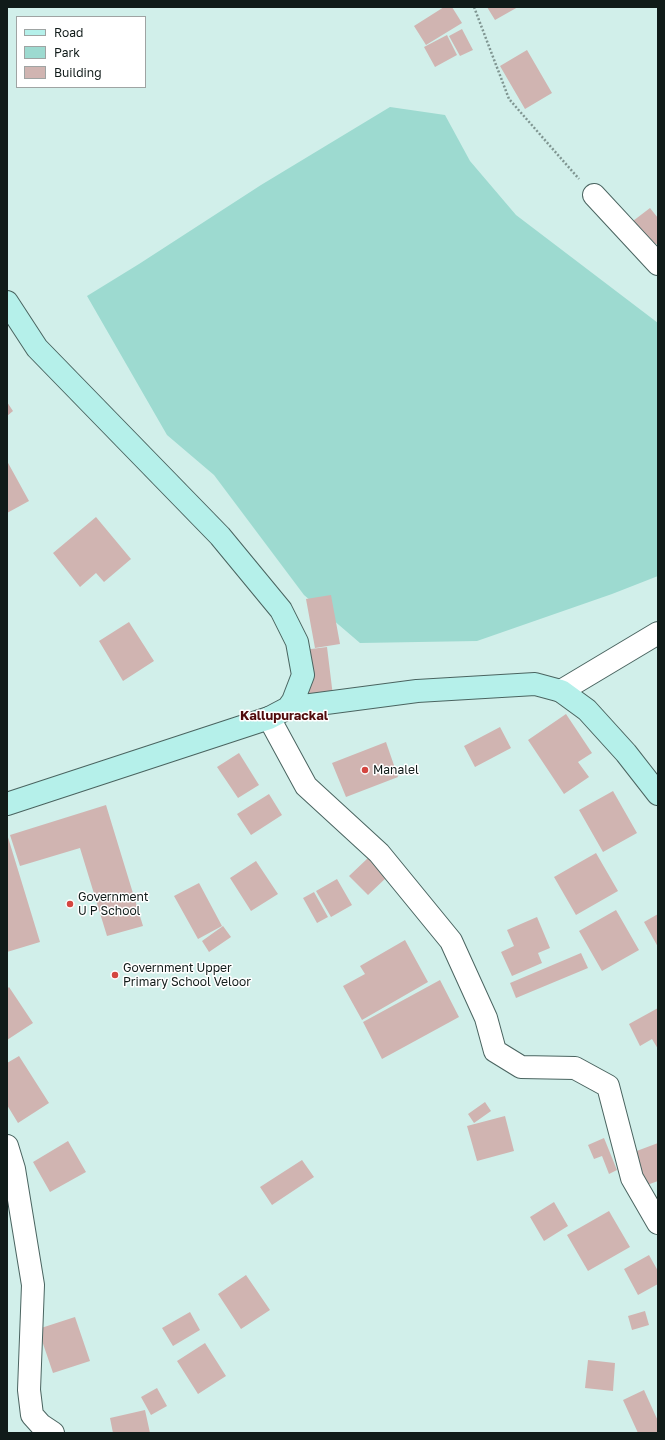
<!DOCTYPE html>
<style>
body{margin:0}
#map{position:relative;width:665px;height:1440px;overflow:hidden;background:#d1efea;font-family:"Golos Text",sans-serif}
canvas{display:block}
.frame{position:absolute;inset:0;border:8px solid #101b19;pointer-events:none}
.legend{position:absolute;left:16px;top:16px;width:130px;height:72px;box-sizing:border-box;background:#fff;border:1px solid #9fa4a3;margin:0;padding:5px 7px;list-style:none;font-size:12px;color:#101b19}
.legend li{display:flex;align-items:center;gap:8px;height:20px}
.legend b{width:20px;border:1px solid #9fa4a3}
</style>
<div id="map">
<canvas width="665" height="1440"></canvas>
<div class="frame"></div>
<ul class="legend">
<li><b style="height:5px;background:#b5f0ea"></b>Road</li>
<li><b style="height:11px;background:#9ddad0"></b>Park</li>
<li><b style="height:11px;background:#d0b4b1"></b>Building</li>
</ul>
</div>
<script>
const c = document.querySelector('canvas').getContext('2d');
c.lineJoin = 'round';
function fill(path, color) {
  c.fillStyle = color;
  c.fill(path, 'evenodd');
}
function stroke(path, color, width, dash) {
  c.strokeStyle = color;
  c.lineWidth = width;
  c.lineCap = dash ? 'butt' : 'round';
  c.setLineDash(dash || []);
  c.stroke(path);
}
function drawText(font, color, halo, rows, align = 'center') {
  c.font = font + ' "Golos Text",sans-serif';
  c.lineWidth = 3;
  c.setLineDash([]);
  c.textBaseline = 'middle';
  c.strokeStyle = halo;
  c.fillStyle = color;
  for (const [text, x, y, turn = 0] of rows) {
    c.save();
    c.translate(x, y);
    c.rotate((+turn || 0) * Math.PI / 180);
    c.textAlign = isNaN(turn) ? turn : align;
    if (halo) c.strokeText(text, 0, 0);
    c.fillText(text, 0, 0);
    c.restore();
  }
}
fill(new Path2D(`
 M390 107 445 115 470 161 516 215 658 323V576L612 594 477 641 360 643 304 595 214 475 167 435 87 296 139 264 261 185Z`), '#9ddad0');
fill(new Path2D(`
 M444 7H452L462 23 426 45 414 26Z
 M487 7H518L495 20Z
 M462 29 473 50 460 56 449 36Z
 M447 35 457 55 435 67 424 47Z
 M527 50 552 93 525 109 500 66Z
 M650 208 658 218V243L649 250 629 224Z
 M7 402 13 411 7 416Z
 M7 461 29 501 7 513Z
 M96 517 131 559 104 582 96 573 80 587 53 553Z
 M331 595 340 644 315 648 306 599Z
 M129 622 154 661 123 681 99 641Z
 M327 647 333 696 309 699 303 650Z
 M566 714 592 753 578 762 589 777 564 794 528 740Z
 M500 727 511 748 475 767 464 746Z
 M386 742 398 777 346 797 332 763Z
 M239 753 259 785 238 798 217 767Z
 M613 791 637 833 603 852 579 810Z
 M269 794 282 815 251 835 237 814Z
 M106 805 143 926 107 936 80 848 20 866 10 835Z
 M7 834 40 942 7 952Z
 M596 853 618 891 576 915 554 877Z
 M368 858 387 877 368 895 349 876Z
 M256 861 278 894 251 911 230 878Z
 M337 879 352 905 331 917 316 891Z
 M199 883 222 926 198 939 174 896Z
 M314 892 328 917 317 923 303 898Z
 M616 910 639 950 602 971 579 931Z
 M658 914V947L644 922Z
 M537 917 550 948 538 953 542 963 512 976 501 952 514 946 507 930Z
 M223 926 231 937 209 952 202 941Z
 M405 940 428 982 362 1020 343 986 365 974 360 966Z
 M581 953 588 968 516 998 510 983Z
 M440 980 459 1017 382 1059 363 1022Z
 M9 987 33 1023 7 1040V989Z
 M658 1008V1049L652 1039 640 1046 629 1024Z
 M19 1056 49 1103 18 1123 7 1105V1063Z
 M485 1102 491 1111 474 1123 468 1114Z
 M505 1116 514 1151 477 1161 467 1126Z
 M604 1138 617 1170 609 1174 602 1156 594 1159 588 1145Z
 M68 1141 86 1172 50 1192 33 1162Z
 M658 1143V1181L647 1185 634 1152Z
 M302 1160 314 1177 272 1205 260 1187Z
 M554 1202 568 1226 544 1241 530 1217Z
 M609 1211 630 1247 588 1271 567 1235Z
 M649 1255 658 1271V1284L638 1295 624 1269Z
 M246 1275 270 1310 241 1329 218 1294Z
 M645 1311 649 1325 632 1330 628 1316Z
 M190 1312 200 1330 173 1346 162 1328Z
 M75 1317 90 1361 53 1373 38 1329Z
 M205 1343 226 1376 198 1394 177 1361Z
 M588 1360 615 1363 613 1391 585 1388Z
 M157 1388 167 1406 151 1415 141 1397Z
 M644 1390 658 1421V1433H638L623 1400Z
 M145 1410 150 1433H113L110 1418Z`), '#d0b4b1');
const street = new Path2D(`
 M594 195 658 264
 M561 691 658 633
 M269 718 306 786 379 853 451 941 486 1018 495 1051 521 1067 575 1068 608 1086 632 1178 658 1223
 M7 1146 14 1169 33 1285 29 1390 32 1415 41 1425 53 1433`);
const secondary = new Path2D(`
 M7 302 37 348 220 536 281 610 297 642 303 675 293 701 288 708
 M7 804 269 718 288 708 417 691 535 684 561 691 587 710 626 753 658 794`);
stroke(street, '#4a6460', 24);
stroke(secondary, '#4a6460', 24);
stroke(new Path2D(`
 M474 7 509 99 579 179`), '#7f9591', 2.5, [2, 2]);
stroke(street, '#fff', 22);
stroke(secondary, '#b5f0ea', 22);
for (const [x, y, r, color] of [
 [365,770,4,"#d44640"],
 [70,904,4,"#d44640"],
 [115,975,4,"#d44640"]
]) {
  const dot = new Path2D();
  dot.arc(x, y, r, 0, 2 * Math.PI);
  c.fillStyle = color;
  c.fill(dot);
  stroke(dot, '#fff', 1.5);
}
drawText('12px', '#101b19', '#fff', [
 ["Manalel",373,770],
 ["Government",78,897],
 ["U P School",78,911],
 ["Government Upper",123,968],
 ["Primary School Veloor",123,982]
], 'left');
drawText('bold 13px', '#500b0c', '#fff', [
 ["Kallupurackal",284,716]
]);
</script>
